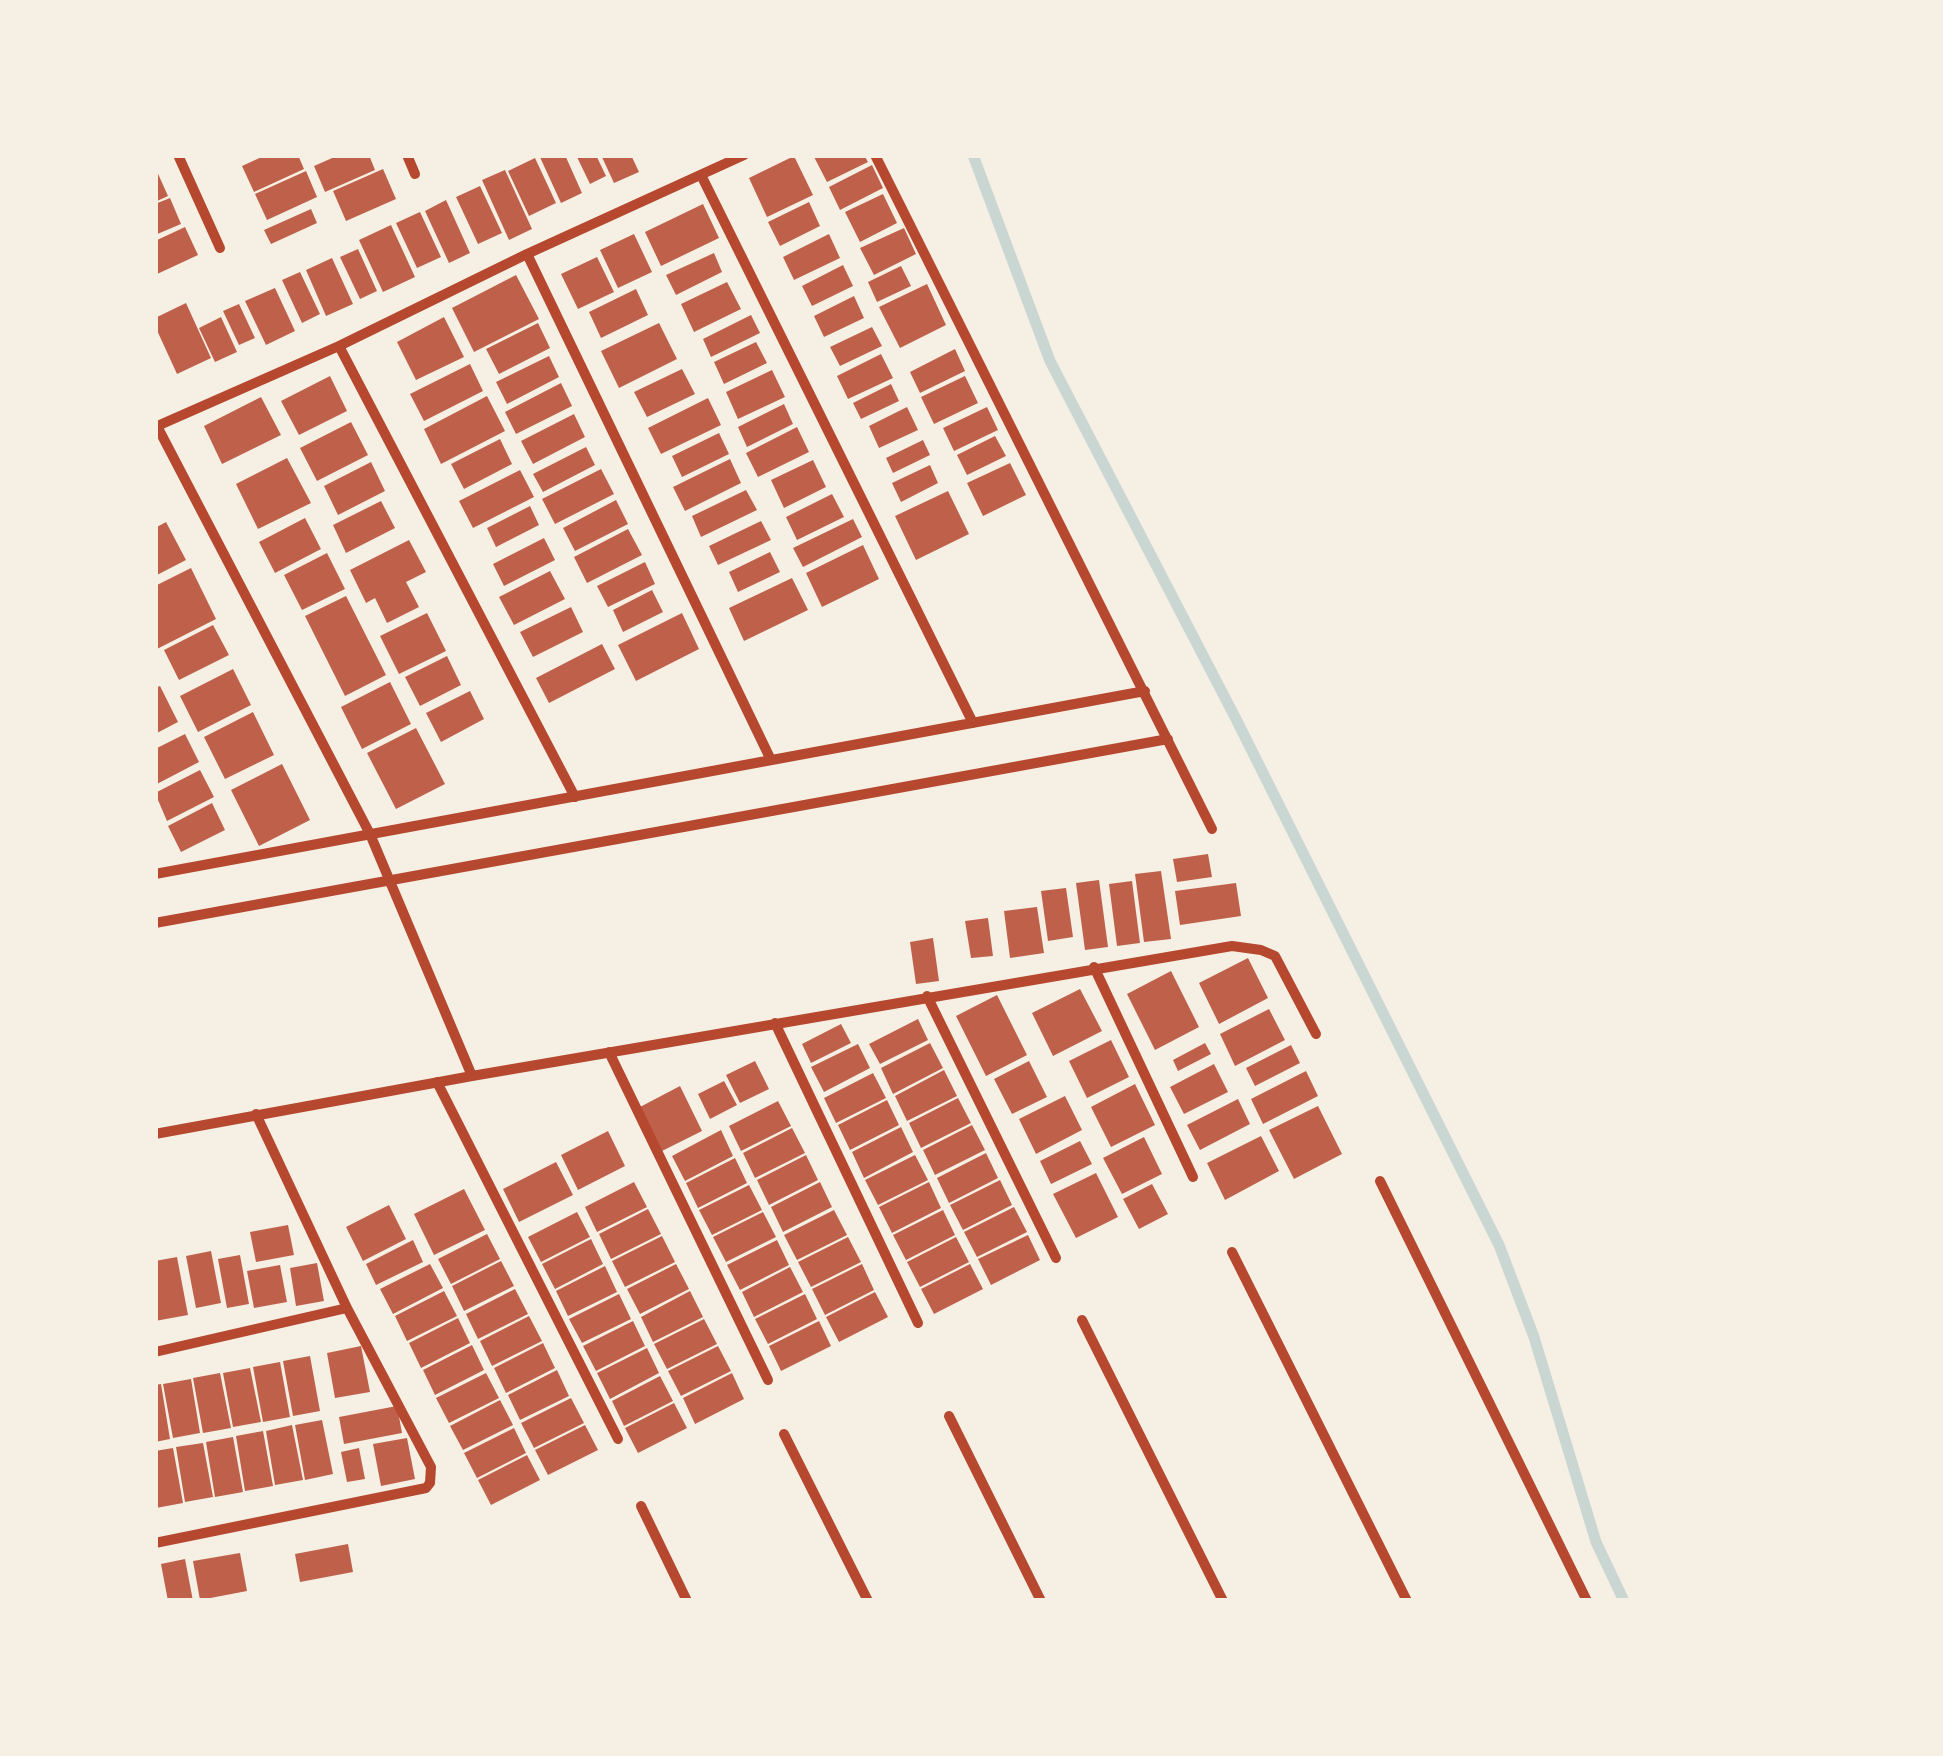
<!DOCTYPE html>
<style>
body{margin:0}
#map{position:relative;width:1943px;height:1756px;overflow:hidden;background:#f6efe4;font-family:"PT Sans Narrow",sans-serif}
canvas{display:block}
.frame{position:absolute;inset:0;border:158px solid #f6efe4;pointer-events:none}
</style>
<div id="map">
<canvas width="1943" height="1756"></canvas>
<div class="frame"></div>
</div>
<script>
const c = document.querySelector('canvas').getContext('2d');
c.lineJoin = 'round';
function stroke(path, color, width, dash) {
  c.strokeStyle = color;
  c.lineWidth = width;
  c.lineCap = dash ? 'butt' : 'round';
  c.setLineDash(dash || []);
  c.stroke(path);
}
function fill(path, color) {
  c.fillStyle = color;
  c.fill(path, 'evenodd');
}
stroke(new Path2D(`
 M973 155 1050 361 1236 719 1499 1245 1534 1337 1596 1542 1624 1601`), '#c9d6d2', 11);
fill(new Path2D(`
 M266 155H298L304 169 254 192 242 166Z
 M339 155H369L375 170 325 192 314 166Z
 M539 155H565L582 193 561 203Z
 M576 155H596L606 176 590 184Z
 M601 155H631L639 172 614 183Z
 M813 155H864L868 162 827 182Z
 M794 156 813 195 767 217 749 178Z
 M535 158 556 203 529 216 508 171Z
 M872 165 883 188 840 210 829 187Z
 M155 167 168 196 155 202Z
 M383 169 396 199 346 221 333 191Z
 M505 170 532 229 509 240 482 180Z
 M306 171 317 197 267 220 255 194Z
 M480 186 502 233 478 244 456 197Z
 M883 194 897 223 860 242 845 212Z
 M170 198 181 224 155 235V204Z
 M446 200 470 253 449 263 425 211Z
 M809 202 820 226 780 246 768 222Z
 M703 204 719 238 661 266 645 232Z
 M311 209 317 223 271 244 264 230Z
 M420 212 441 257 417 268 396 223Z
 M391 225 415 277 383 292 359 240Z
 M185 227 198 255 155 275V241Z
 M904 228 916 254 874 275 860 248Z
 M634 234 652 272 618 288 600 250Z
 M829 234 840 258 794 280 783 257Z
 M358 249 377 291 360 299 340 257Z
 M714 253 722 272 676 295 666 275Z
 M597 257 614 292 578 309 561 274Z
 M332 258 353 304 326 316 306 270Z
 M843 265 853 286 812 306 802 286Z
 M901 266 911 286 877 302 868 282Z
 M300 272 320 314 302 323 282 280Z
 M516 275 539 319 474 352 452 308Z
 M727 282 741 309 694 332 681 304Z
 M927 284 946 325 900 348 879 307Z
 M275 288 295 331 266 345 245 301Z
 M636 289 648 315 601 338 589 312Z
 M854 296 864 318 824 337 814 316Z
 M186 303 211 358 177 374 155 326V318Z
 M239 304 255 338 239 345 223 311Z
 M751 315 760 333 711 357 703 339Z
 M221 317 237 352 215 362 199 328Z
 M444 317 464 357 416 380 397 342Z
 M538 323 550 348 499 374 486 349Z
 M659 323 677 359 619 388 601 351Z
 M872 327 882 346 840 366 830 347Z
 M756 342 767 363 724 384 714 362Z
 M955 349 965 371 920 393 910 372Z
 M881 354 893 378 848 399 837 376Z
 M549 356 559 377 507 404 496 382Z
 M470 364 483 391 424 421 410 394Z
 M682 369 695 394 647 417 634 392Z
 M772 370 785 397 738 419 726 392Z
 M330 376 347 411 299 435 281 401Z
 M965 376 978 403 934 424 921 397Z
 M561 383 572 406 516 434 505 412Z
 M891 384 899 401 861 419 853 403Z
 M487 396 505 431 441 464 424 429Z
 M261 397 281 435 222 464 204 426Z
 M708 398 721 425 661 454 648 428Z
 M784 404 793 424 747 447 738 427Z
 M907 407 918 430 879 448 869 426Z
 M987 407 998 430 954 451 943 428Z
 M574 414 585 437 533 464 521 441Z
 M351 422 368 455 317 481 300 448Z
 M797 427 809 452 758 477 746 453Z
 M719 433 729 454 682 477 672 456Z
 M995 436 1006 456 967 475 957 455Z
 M500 439 512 464 464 489 451 464Z
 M923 440 930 455 893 473 886 458Z
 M586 447 595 465 543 492 533 474Z
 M287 458 311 503 258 529 236 484Z
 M730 459 741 483 685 511 673 487Z
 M813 460 826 487 784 508 771 480Z
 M371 462 385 491 338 515 324 486Z
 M1010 463 1026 495 983 516 967 483Z
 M930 465 938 483 901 502 892 483Z
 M601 469 614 494 555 524 542 499Z
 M520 470 534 497 473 528 459 501Z
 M746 490 757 510 701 537 692 516Z
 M948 491 969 534 916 560 895 516Z
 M832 494 844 517 797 540 786 517Z
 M616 500 628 524 575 551 563 528Z
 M381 501 395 528 346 553 333 525Z
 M530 506 539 525 496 547 487 528Z
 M305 518 321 549 275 573 259 542Z
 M853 519 862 537 803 567 793 548Z
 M761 521 771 540 718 565 709 546Z
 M166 522 186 560 155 576V528Z
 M628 529 642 555 587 583 574 557Z
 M544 538 555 560 504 586 493 564Z
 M409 540 426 572 406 582 419 607 387 623 375 598 366 603 350 570Z
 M863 545 879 579 822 607 806 573Z
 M770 552 780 572 738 592 729 572Z
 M327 553 345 589 302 610 284 575Z
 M645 562 655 584 608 607 597 586Z
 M191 568 216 619 155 650V586Z
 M550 571 565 599 514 625 499 597Z
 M792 578 808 610 744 641 729 608Z
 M652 590 663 612 623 632 613 610Z
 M346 596 386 675 345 696 305 616Z
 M571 607 583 632 533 657 520 632Z
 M427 613 446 651 399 674 380 636Z
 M682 613 699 649 636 681 618 645Z
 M213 625 229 655 179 680 164 650Z
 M602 644 615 669 549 703 536 678Z
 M447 656 461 685 420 706 405 677Z
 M233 669 251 705 198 732 180 696Z
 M390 682 411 724 362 749 341 707Z
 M160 686 178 722 155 734V688Z
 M470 691 484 719 441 742 426 713Z
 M253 712 274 755 225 779 204 737Z
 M416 728 445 784 396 809 367 753Z
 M185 734 199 762 155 785V749Z
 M282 764 310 820 259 846 231 790Z
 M200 770 214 797 167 821 155 793Z
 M212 803 225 830 181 852 168 826Z
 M1208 854 1212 877 1177 882 1173 859Z
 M1161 871 1171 939 1144 942 1135 874Z
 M1099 880 1108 947 1085 950 1076 883Z
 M1132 881 1140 943 1117 946 1109 884Z
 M1236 883 1241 916 1180 925 1175 891Z
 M1066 888 1073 937 1048 941 1041 891Z
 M1037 907 1044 953 1010 958 1004 911Z
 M988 918 993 956 971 958 965 921Z
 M933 938 939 981 916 984 910 942Z
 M1248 958 1268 998 1219 1024 1199 983Z
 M1171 971 1199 1027 1155 1050 1127 994Z
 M1080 989 1102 1031 1053 1056 1032 1013Z
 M997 995 1027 1055 986 1076 956 1016Z
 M1269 1009 1285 1040 1235 1066 1220 1034Z
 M918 1019 928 1040 880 1064 869 1044Z
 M841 1024 851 1043 811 1063 802 1044Z
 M1111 1040 1129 1077 1087 1098 1069 1061Z
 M930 1043 943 1068 893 1094 881 1068Z
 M1205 1043 1211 1054 1178 1071 1173 1060Z
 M858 1044 870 1068 824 1092 811 1067Z
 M1291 1045 1300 1063 1255 1086 1246 1068Z
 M755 1061 769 1089 740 1103 726 1075Z
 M1029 1061 1047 1097 1012 1114 994 1079Z
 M1214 1064 1228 1092 1184 1114 1170 1087Z
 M944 1070 957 1096 907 1121 895 1096Z
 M1306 1071 1318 1096 1263 1124 1251 1099Z
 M873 1073 886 1098 836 1123 824 1098Z
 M724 1081 737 1105 710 1119 698 1094Z
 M1135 1084 1155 1125 1111 1147 1091 1107Z
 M680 1086 702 1131 662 1151 640 1107Z
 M1065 1096 1082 1130 1036 1154 1019 1119Z
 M958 1098 971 1123 921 1148 909 1123Z
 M1238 1099 1250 1124 1200 1150 1187 1125Z
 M887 1100 899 1125 850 1150 838 1125Z
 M778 1101 791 1126 741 1151 729 1126Z
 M1318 1106 1342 1154 1294 1179 1269 1130Z
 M972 1125 985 1150 935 1175 923 1150Z
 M901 1127 913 1152 864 1178 852 1152Z
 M792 1128 805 1153 755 1178 743 1153Z
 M721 1130 733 1156 685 1181 672 1156Z
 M608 1131 625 1166 578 1190 561 1155Z
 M1261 1136 1279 1171 1225 1200 1207 1163Z
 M1144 1137 1162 1174 1122 1194 1103 1158Z
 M1080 1141 1092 1164 1051 1184 1040 1161Z
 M986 1153 998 1178 949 1203 937 1178Z
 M806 1155 818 1180 769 1205 757 1180Z
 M915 1155 928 1180 878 1205 865 1180Z
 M735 1158 747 1183 698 1208 686 1183Z
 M556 1162 573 1195 519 1222 503 1189Z
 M1096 1173 1118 1217 1076 1238 1053 1194Z
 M1000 1180 1012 1205 963 1230 950 1205Z
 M634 1182 647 1207 597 1232 585 1207Z
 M820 1182 832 1207 783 1232 771 1207Z
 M929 1182 941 1208 892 1233 879 1207Z
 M1152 1184 1168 1214 1139 1229 1123 1199Z
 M749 1185 762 1210 712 1235 699 1210Z
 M464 1189 485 1230 434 1255 414 1214Z
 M389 1205 406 1239 363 1261 346 1227Z
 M1014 1207 1027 1232 977 1257 964 1232Z
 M648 1209 661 1234 611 1259 599 1234Z
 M834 1210 847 1235 797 1260 784 1235Z
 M943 1210 955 1235 906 1260 893 1235Z
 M577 1212 590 1237 541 1262 528 1237Z
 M763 1212 776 1237 726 1262 713 1237Z
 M288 1225 294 1255 256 1262 250 1232Z
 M487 1234 500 1259 451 1284 438 1259Z
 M1028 1235 1040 1260 991 1285 978 1259Z
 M662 1236 675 1262 625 1287 612 1261Z
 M848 1237 861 1262 811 1287 798 1262Z
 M956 1237 969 1262 920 1287 907 1262Z
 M591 1239 603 1264 555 1289 542 1264Z
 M413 1240 423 1262 376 1285 366 1264Z
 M777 1240 789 1265 740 1290 727 1265Z
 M211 1251 221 1303 196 1308 186 1256Z
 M240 1255 249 1304 227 1308 218 1259Z
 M177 1257 188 1315 155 1321V1261Z
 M501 1261 514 1286 464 1311 452 1286Z
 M317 1263 324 1301 296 1306 290 1268Z
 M430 1264 443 1288 393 1314 380 1289Z
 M676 1264 689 1289 640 1314 627 1289Z
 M862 1264 874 1290 825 1315 812 1289Z
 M970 1264 983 1289 934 1314 921 1289Z
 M280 1265 287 1302 254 1308 247 1271Z
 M605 1266 617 1292 568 1316 556 1291Z
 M790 1267 803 1292 754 1317 742 1292Z
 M515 1289 528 1314 478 1339 466 1314Z
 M444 1291 457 1316 407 1341 395 1316Z
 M690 1291 703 1317 653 1342 641 1317Z
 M875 1292 888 1317 839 1342 826 1317Z
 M619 1294 631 1319 582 1343 569 1319Z
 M805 1294 817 1319 768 1344 755 1319Z
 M529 1316 542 1341 492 1366 480 1341Z
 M458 1318 470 1343 421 1368 409 1343Z
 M704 1319 717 1344 667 1369 654 1344Z
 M633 1321 645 1346 596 1371 583 1346Z
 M819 1321 831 1346 781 1371 769 1346Z
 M543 1343 555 1368 506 1393 494 1368Z
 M472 1345 484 1370 435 1395 423 1370Z
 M361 1346 370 1392 335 1398 327 1353Z
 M718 1346 731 1371 681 1396 668 1371Z
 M647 1348 659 1373 610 1399 597 1373Z
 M310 1356 320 1411 293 1416 283 1361Z
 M280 1362 290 1417 263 1422 253 1367Z
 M250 1368 261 1422 233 1427 223 1373Z
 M557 1370 569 1396 520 1420 508 1395Z
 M220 1373 231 1428 203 1433 193 1378Z
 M486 1373 499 1398 449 1423 436 1398Z
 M732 1373 744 1399 695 1424 683 1398Z
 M660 1376 673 1401 624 1426 612 1401Z
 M191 1379 200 1433 173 1438 163 1384Z
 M161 1384 170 1439 155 1442V1385Z
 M571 1398 584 1423 534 1448 521 1423Z
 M500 1400 513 1425 463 1450 450 1426Z
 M674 1403 687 1428 638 1453 625 1428Z
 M397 1406 402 1433 344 1444 339 1417Z
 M322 1420 333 1474 305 1480 295 1425Z
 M292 1425 303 1480 275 1485 266 1431Z
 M585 1425 598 1450 548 1475 535 1450Z
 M514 1428 526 1453 477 1478 464 1453Z
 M263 1431 273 1486 245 1491 236 1436Z
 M233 1437 243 1492 215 1497 206 1442Z
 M407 1438 415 1479 381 1486 373 1444Z
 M203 1443 213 1497 185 1502 176 1447Z
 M173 1448 183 1503 156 1508 155 1451Z
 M359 1448 365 1479 347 1482 341 1452Z
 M527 1455 540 1480 491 1505 478 1480Z
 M348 1544 353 1572 300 1582 295 1554Z
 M240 1553 247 1591 200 1600 193 1561Z
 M185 1559 193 1601H168L161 1564Z`), '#bf614a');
stroke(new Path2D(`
 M178 155 220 248
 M407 155 415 174
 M875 155 1212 829
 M701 175 973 723
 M527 254 771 760
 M339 346 575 797
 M157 426 370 834 472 1076
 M155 427 339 346 527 254 744 155
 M155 874 1145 691
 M155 923 1168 739
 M1094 967 1193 1177
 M927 996 1056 1258
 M775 1023 918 1323
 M609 1052 768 1380
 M437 1082 618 1439
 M155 1134 472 1076 1232 946 1261 950 1275 956 1316 1034
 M1380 1181 1587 1601
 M1232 1252 1407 1601
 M1082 1320 1223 1601
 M155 1352 347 1308
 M949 1416 1041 1601
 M784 1434 868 1601
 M641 1506 687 1601
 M155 1543 426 1488 430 1483 431 1467 347 1308 256 1114`), '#b5482f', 10);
</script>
